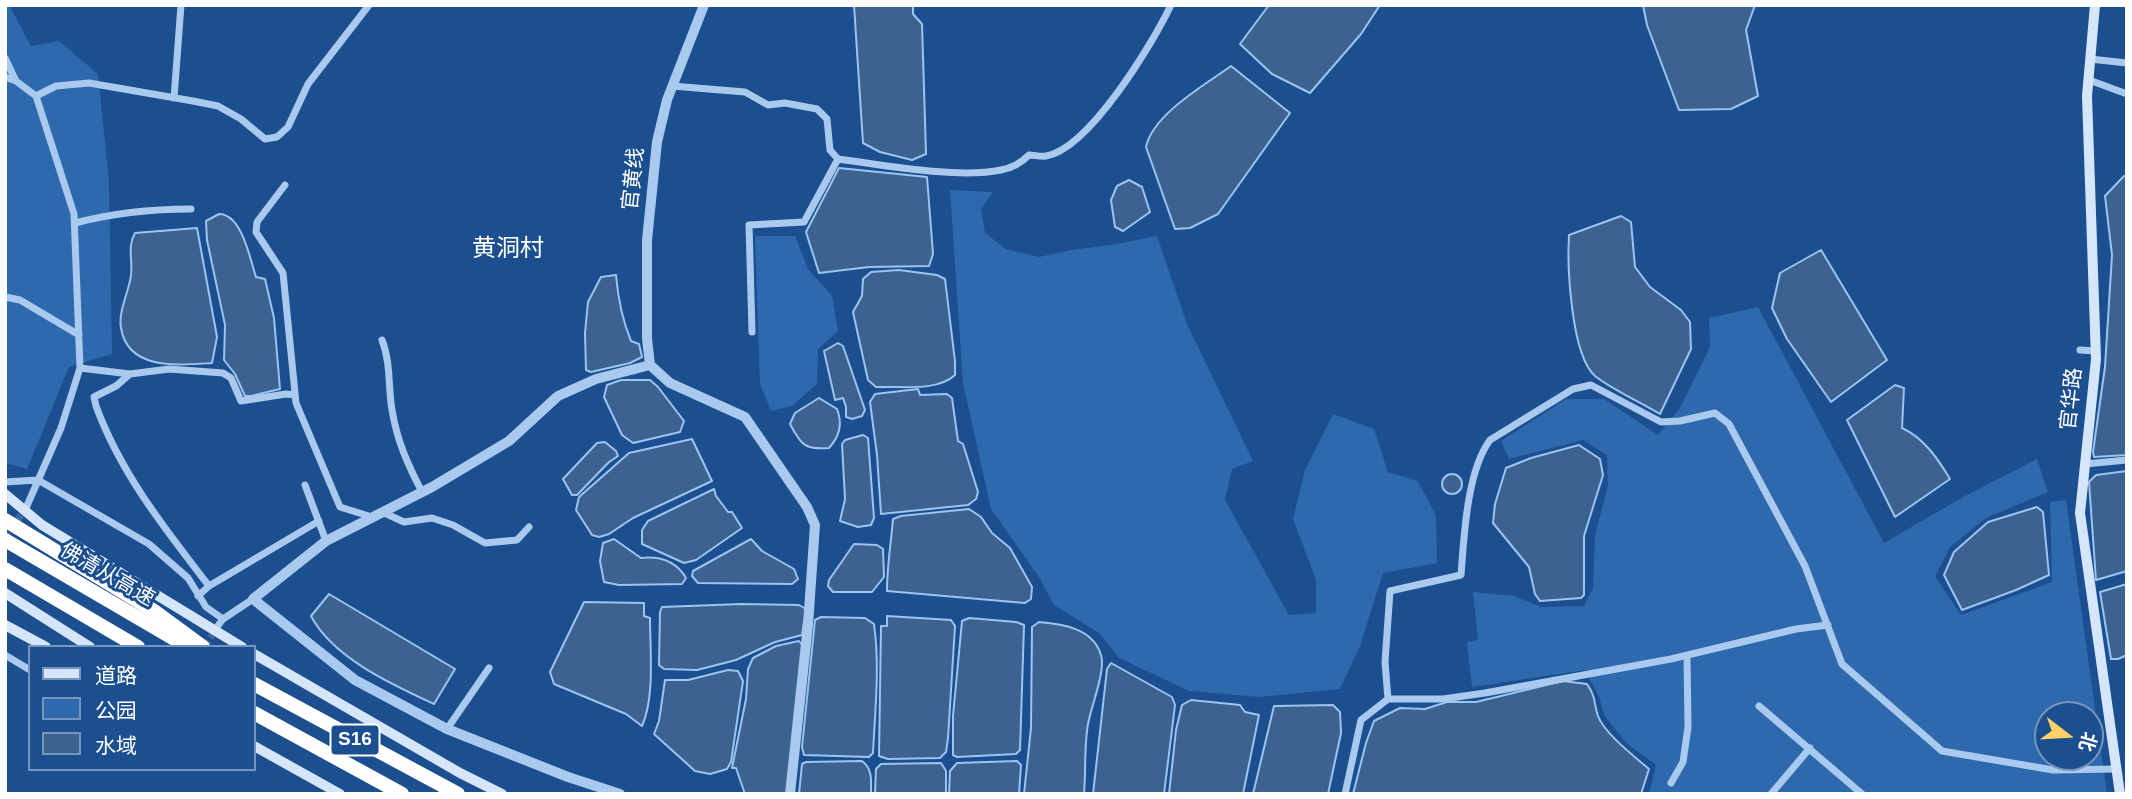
<!DOCTYPE html>
<meta charset="utf-8">
<style>
body{margin:0}
#map{position:relative;width:2132px;height:799px;overflow:hidden;background:#1b4f8f;font-family:Arial,"Noto Sans SC",sans-serif}
canvas{display:block}
.frame{position:absolute;inset:0;border:7px solid #fff;pointer-events:none}
.legend{position:absolute;left:28px;top:645px;width:228px;height:126px;box-sizing:border-box;background:#1b4f8f;border:2px solid #7695bc;margin:0;padding:9px 12px;list-style:none;font-size:21px;color:#fff}
.legend li{display:flex;align-items:center;gap:14px;height:35px}
.legend b{width:35px;border:2px solid #7695bc}
.north{position:absolute;left:2034px;top:701px;width:70px;height:70px;box-sizing:border-box;background:#1b4f8f;border:2px solid #7695bc;border-radius:50%;rotate:107deg;font-size:19px;font-weight:700;line-height:28px;text-align:center;color:#fff}
.north::after{content:'';display:block;margin:auto;width:24px;height:32px;background:#ffd166;clip-path:polygon(50% 0,100% 100%,50% 72%,0 100%)}
</style>
<div id="map">
<canvas width="2132" height="799"></canvas>
<div class="frame"></div>
<ul class="legend">
<li><b style="height:9px;background:#d6e6fa"></b>道路</li>
<li><b style="height:19px;background:#2e69ad"></b>公园</li>
<li><b style="height:19px;background:#3c6290"></b>水域</li>
</ul>
<div class="north">北</div>
</div>
<script>
const c = document.querySelector('canvas').getContext('2d');
c.lineJoin = 'round';
function fill(path, color) {
  c.fillStyle = color;
  c.fill(path, 'evenodd');
}
function stroke(path, color, width, dash) {
  c.strokeStyle = color;
  c.lineWidth = width;
  c.lineCap = dash ? 'butt' : 'round';
  c.setLineDash(dash || []);
  c.stroke(path);
}
function drawText(font, color, halo, rows, align = 'center') {
  c.font = font + ' Arial,"Noto Sans SC",sans-serif';
  c.lineWidth = 6;
  c.setLineDash([]);
  c.textBaseline = 'middle';
  c.strokeStyle = halo;
  c.fillStyle = color;
  for (const [text, x, y, turn = 0] of rows) {
    c.save();
    c.translate(x, y);
    c.rotate((+turn || 0) * Math.PI / 180);
    c.textAlign = isNaN(turn) ? turn : align;
    if (halo) c.strokeText(text, 0, 0);
    c.fillText(text, 0, 0);
    c.restore();
  }
}
fill(new Path2D(`
 M5 5H9L31 46 59 41 98 74 109 183 112 354 69 367 27 469 5 463Z
 M950 190 993 192 981 209 985 233 1006 249 1039 257 1071 250 1111 245 1157 236 1187 324 1253 461 1232 469 1225 500 1289 615 1316 613V580L1293 519 1305 470 1333 414 1374 429 1388 472 1418 481 1436 516 1437 563 1383 573 1360 646 1340 689 1260 697 1189 691 1119 658 1099 633 1054 605 1039 577 991 509 963 383Z
 M755 236H795L808 269 832 296 838 331 818 349 817 384 792 406 771 411 760 384Z
 M1758 307 1884 543 1963 497 2037 459 2048 492 1986 518 1950 547 1935 576 1961 615 2052 582 2050 502 2066 500 2107 794H1649L1656 765 1626 743 1604 715 1599 697 1585 670 1472 687 1467 642 1478 640 1473 592 1514 596 1541 607 1584 606 1593 588 1595 535 1608 486 1607 455 1583 440 1509 459 1501 441 1566 399H1604L1658 435 1680 408 1710 347 1709 318ZM2048 715H2090V757H2048Z`), '#2e69ad');
const water = new Path2D(`
 M854 5H913V14L922 24 926 154 912 160 880 152 863 143Z
 M1269 5H1380L1361 34 1310 93 1272 74 1240 44Z
 M1643 5H1755L1746 30 1758 96 1731 109 1679 110 1647 25Z
 M1231 66 1290 113 1218 214 1190 228 1175 229 1146 147C1153 114 1205 85 1231 66Z
 M839 168 927 177 933 254 929 266 869 267 819 273 806 232Z
 M2124 176H2127V455L2094 457 2093 452 2105 367 2112 255 2105 196Z
 M1129 180 1142 187 1150 212 1123 231 1115 227 1111 200 1117 186Z
 M219 214C242 214 250 259 256 277L265 279 274 318 280 389 251 396H245L235 374 224 360 225 325 207 240 206 221Z
 M1621 216 1631 222 1635 267 1650 287 1681 310 1690 322 1691 349 1660 414C1642 403 1611 389 1595 376 1571 355 1567 265 1569 235Z
 M197 228 217 337 212 363C179 365 128 371 121 328 118 311 129 292 131 275 133 260 127 247 135 233Z
 M1821 250 1887 360 1831 402 1787 339 1772 308 1780 273Z
 M899 270 937 275 945 279 955 361V375C937 392 900 386 876 387L868 380 853 312 862 296 863 279 871 272Z
 M616 275C618 299 622 319 631 341L639 344 642 357 630 363 591 372 586 370 585 333 588 302 601 277Z
 M838 343 843 346 865 410 862 416 852 419 846 417V407L843 398 835 400 824 351Z
 M621 380H650L658 387 684 421 680 432 633 443 622 435 604 397 607 385Z
 M1895 385 1904 388 1902 428C1924 438 1938 459 1950 479L1895 517 1847 420Z
 M918 389 920 395 947 394 952 398 958 441 963 444 978 492 976 499 968 505 881 514 877 455 870 402 875 394Z
 M819 398 837 409C843 424 840 436 829 448 805 450 801 445 790 424L795 413Z
 M863 435 868 438 874 518 871 525 858 527 840 521 845 499 842 444 845 440Z
 M692 439 712 481 633 518 609 534 599 537 592 535 576 510 579 497 629 453Z
 M605 442 616 451 618 456 609 462 577 495H572L563 479 597 443Z
 M1579 445 1600 459 1603 475 1584 536V595L1581 598 1540 601 1535 594 1529 567 1493 523 1495 504 1506 468 1531 458Z
 M2127 471V571L2096 580 2089 482 2096 475Z
 M1442 484a10 10 0 1 1 20 0a10 10 0 1 1-20 0Z
 M714 489 716 496 728 512H732L742 528 696 560 684 563 642 544V530L648 521Z
 M2037 507 2043 512 2049 575 2016 590 1962 610 1944 575 1954 552 1988 522Z
 M969 509 981 517 992 533 1010 548 1032 587 1031 599 1025 603 887 591C887 566 891 544 893 519L901 516Z
 M614 539 641 558C659 556 676 561 686 578L682 584 619 585 604 582 600 561 603 543Z
 M751 539 762 551 794 569 798 579 792 584 698 583 692 576 693 571Z
 M854 544 877 545 883 549 884 577 872 592H833L828 586 829 580Z
 M2127 584V655L2118 659H2111L2100 592Z
 M329 594 455 669 434 704C393 685 333 658 311 616Z
 M584 602 644 603V616L650 618C650 650 655 697 642 726L626 714 554 684 550 672Z
 M741 604 799 605 806 609 802 635 775 642 736 660 697 670 664 669 659 665 660 612 662 607Z
 M887 616 951 620 955 626 948 738 946 752 940 758 888 759 879 756 881 626H887Z
 M821 617 865 618 874 624C880 666 875 711 873 753L869 757 804 755 802 747 815 620Z
 M969 618 1016 622 1024 625 1020 750 1016 754 957 757 953 755V716L962 621Z
 M1039 622C1062 624 1093 628 1101 655 1106 670 1091 707 1088 724 1084 746 1086 771 1084 794H1024L1031 728 1032 627Z
 M799 641 803 646 788 794H745L736 768H732L746 699 748 669 753 658 776 646Z
 M1111 663 1172 697 1175 705 1164 794H1093L1107 669Z
 M728 670 738 671 743 681 731 762 727 769 710 774 695 771 654 734 659 721 665 680H688Z
 M1563 681 1587 684C1597 699 1593 702 1598 716 1604 733 1635 757 1649 769L1641 794H1353L1366 743 1374 721 1400 708 1425 709 1447 702H1476Z
 M1191 700 1240 705 1245 712 1259 715 1243 794H1169L1176 730 1182 705Z
 M1333 705 1340 712 1341 733 1328 794H1253L1274 706Z
 M862 761C873 769 871 781 871 794H799L802 764 806 762Z
 M1017 761 1021 765 1019 794H949L950 771 957 763Z
 M941 763 946 771V794H875L876 769 881 764Z`);
fill(water, '#3c6290');
stroke(water, '#9cc4f0', 2);
stroke(new Path2D(`
 M5 538 26 508
 M205 647 217 627`), '#3d69a0', 7, [7, 3.5]);
stroke(new Path2D(`
 M5 58 16 81
 M2090 59 2127 63
 M5 77 16 81 36 96 74 214 80 368 61 428 26 508
 M2089 80 2127 94
 M672 86 745 92 768 105 785 103 817 109 827 119 830 150 838 159C884 165 957 179 1001 170 1013 168 1021 163 1029 155 1034 155 1041 157 1046 156 1089 149 1153 43 1171 5
 M36 96 56 86 89 83 193 101 218 106 241 119 265 139 277 137 288 127 308 84 369 5
 M174 98 181 5
 M285 185 257 222 256 232 283 273 296 403 340 507 372 517
 M75 223C113 213 151 209 191 209
 M5 297 20 300 79 335
 M752 332 749 225 804 222 838 159
 M382 340C391 363 388 387 392 410 397 441 408 465 422 492
 M2080 350 2095 351
 M80 368 130 374 169 369 223 373 231 378 241 401 286 394 295 395
 M130 374 116 386 94 397 96 406C121 474 165 529 209 586L198 596
 M2085 464 2127 460
 M5 482 38 480 149 544 188 578 206 607 223 619
 M305 485 326 541
 M382 512 404 522 432 518 453 525 485 543 517 540 529 527
 M209 586 319 521
 M217 627 223 619 253 599
 M5 655 30 670
 M1388 699H1443L1485 693 1671 659 1796 629 1828 625
 M1759 706 1862 794
 M447 729 489 668
 M1671 783 1683 762 1688 727 1687 656
 M1345 794 1361 720 1388 699 1385 662 1390 591 1461 575C1464 536 1467 471 1490 440L1573 389 1591 385 1661 422 1680 421 1715 413 1729 424 1805 566 1842 664 1942 751 2053 770 2116 769
 M1771 794 1810 748`), '#a9c9ee', 7);
stroke(new Path2D(`
 M650 365 670 383 745 417 807 507 815 525 808 625 790 794
 M650 365 647 339V240L657 142 667 100 704 5
 M620 794 568 777 447 729 355 680 253 599 326 541 432 487 509 441 558 396 596 379 650 365`), '#a9c9ee', 10);
stroke(new Path2D(`
 M2095 5 2087 96 2096 359 2080 513 2120 794
 M5 494 42 525 242 647
 M5 593 90 647
 M5 625 46 647
 M254 654 460 773 502 794
 M254 746 340 794`), '#d6e6fa', 10);
stroke(new Path2D(`
 M5 520 154 611 203 647
 M5 540 188 647
 M5 569 138 647
 M254 684 458 794
 M254 713 402 794`), '#fff', 14);
for (const [x, y, w] of [
 [355,740,49]
]) {
  const box = new Path2D();
  box.roundRect(x - w / 2, y - 15.5, w, 31, 5);
  c.fillStyle = '#1b4f8f';
  c.fill(box);
  stroke(box, '#fff', 2);
}
drawText('bold 19px', '#fff', null, [
 ["S16",355,740]
]);
drawText('21px', '#fff', '#1b4f8f', [
 ["官黄线",634,179,-84],
 ["官华路",2072,399,-84],
 ["佛清从高速",107,575,30]
]);
drawText('24px', '#fff', '#1b4f8f', [
 ["黄洞村",508,249]
]);
</script>
